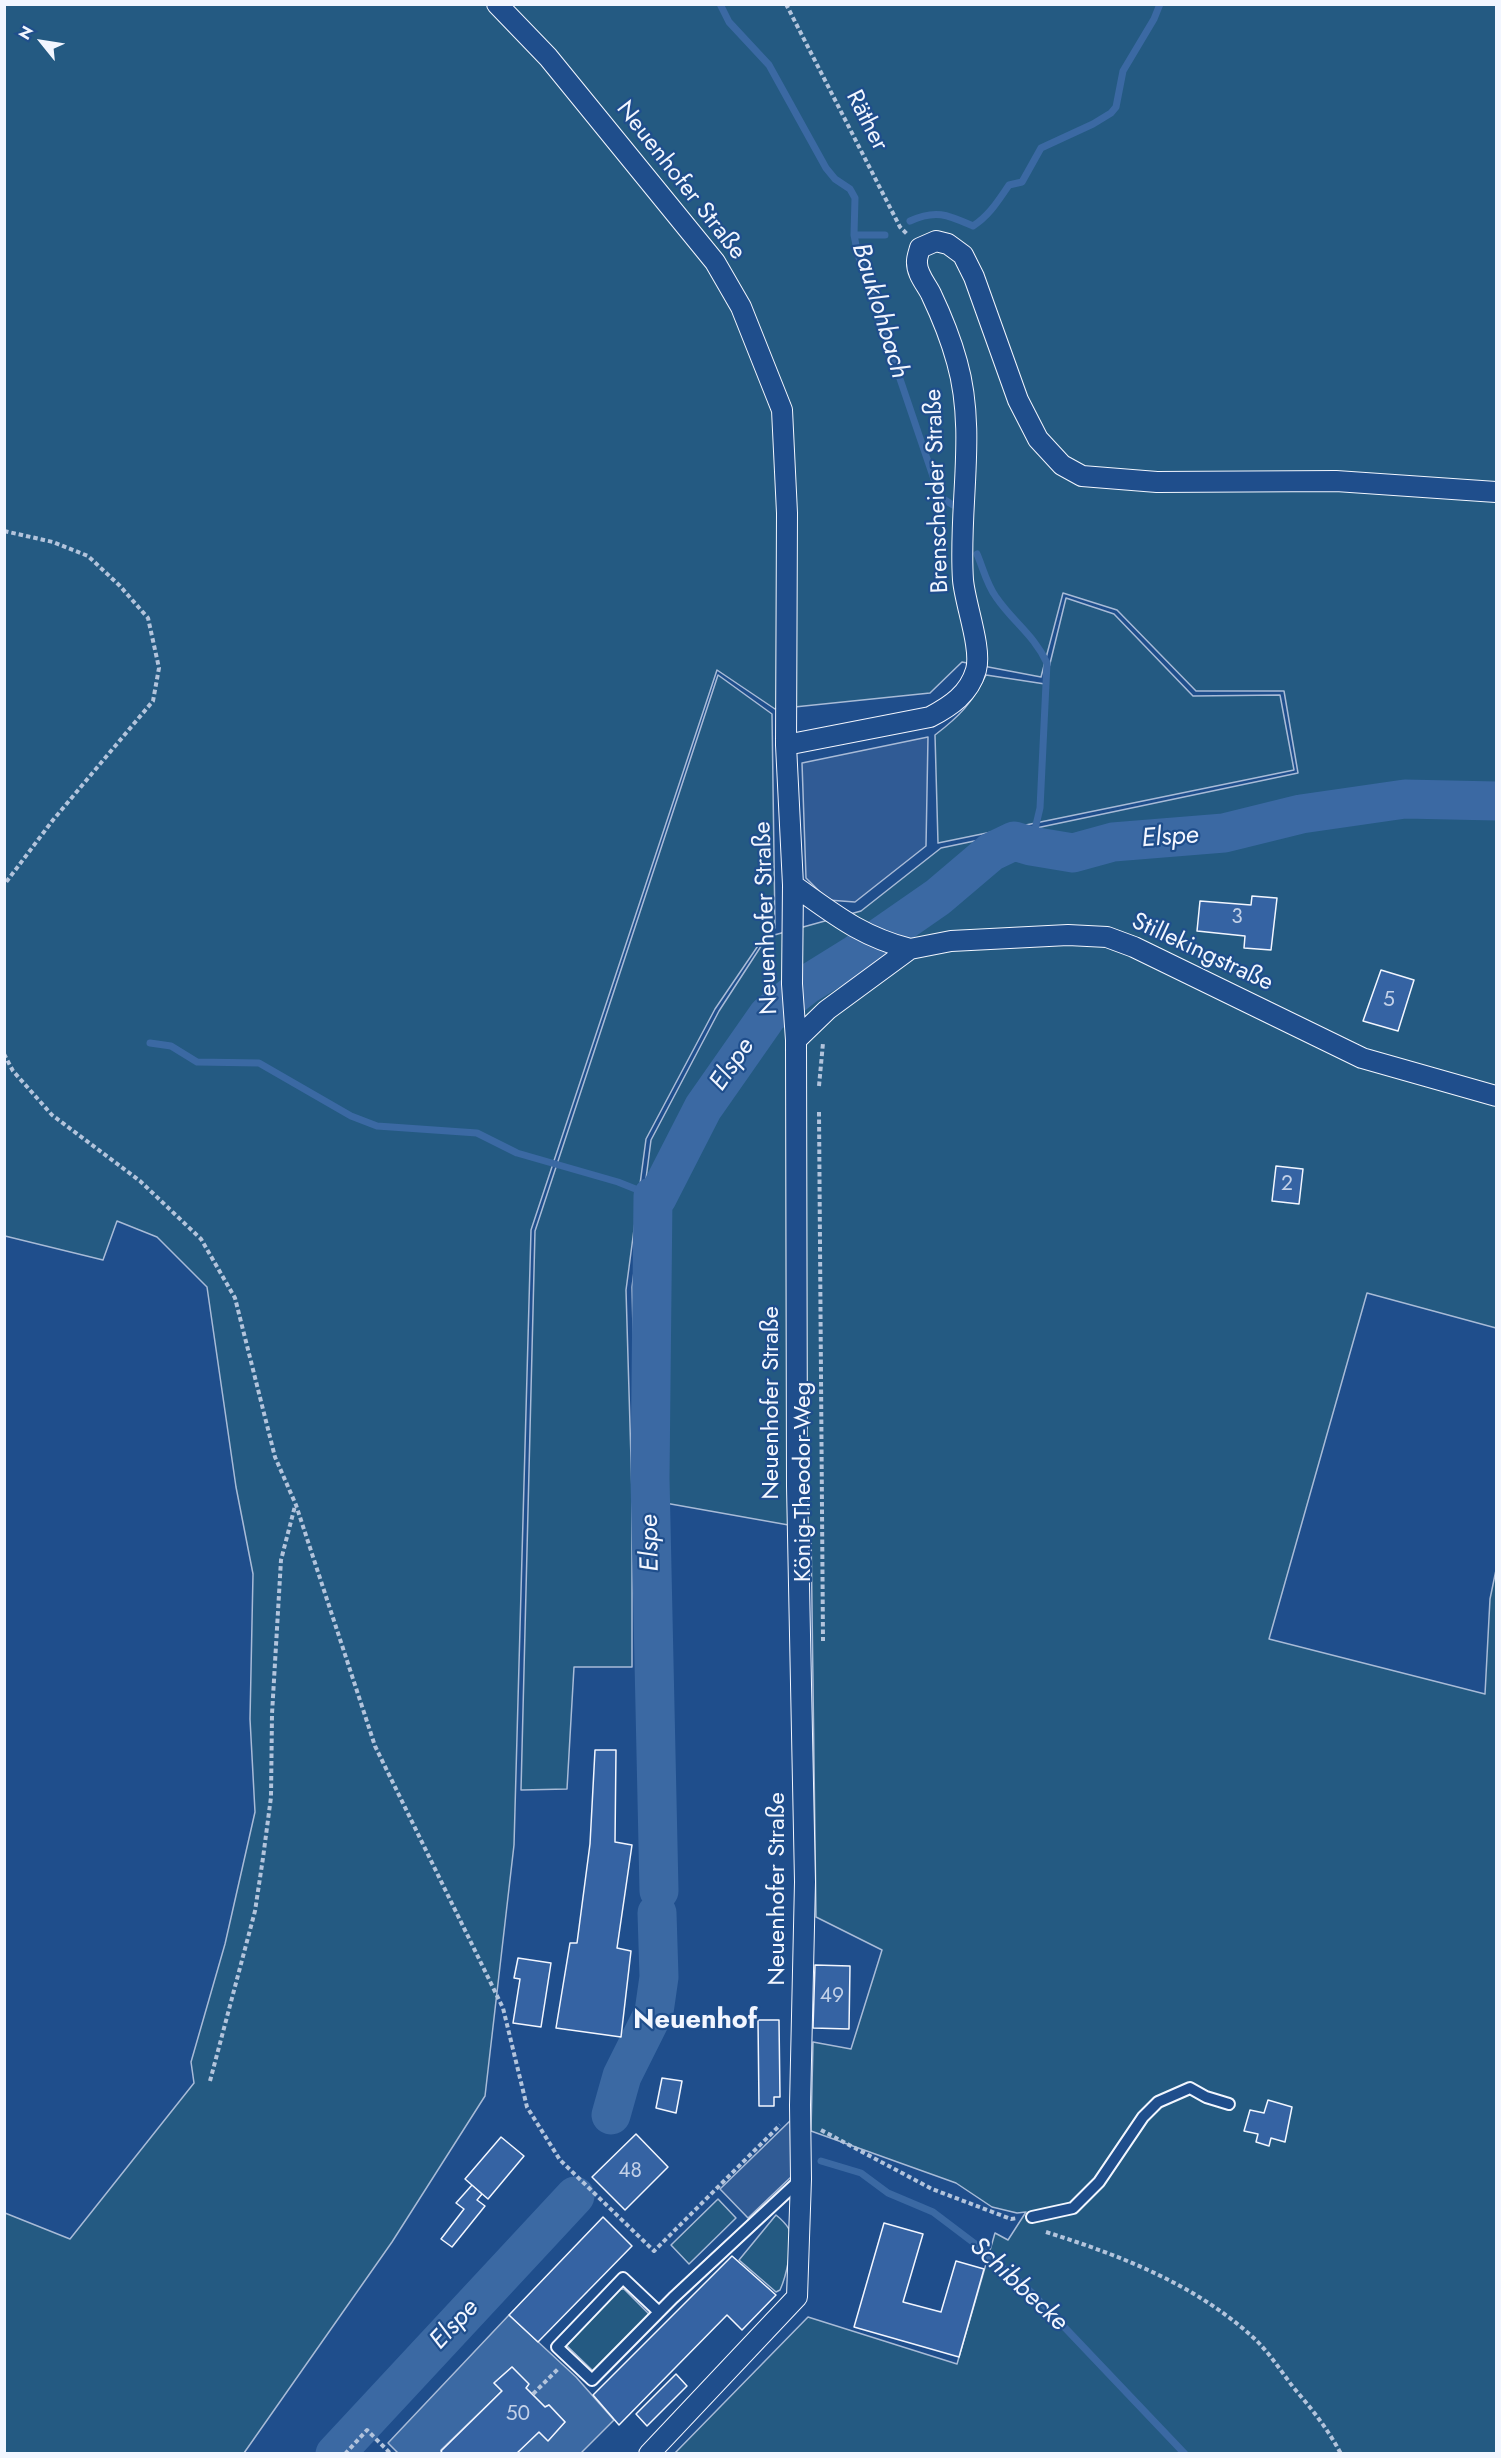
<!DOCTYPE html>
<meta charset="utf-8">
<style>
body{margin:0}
#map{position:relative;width:1501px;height:2458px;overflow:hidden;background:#1f4e8c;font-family:Jost,sans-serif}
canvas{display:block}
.frame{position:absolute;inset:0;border:6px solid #f2f6ff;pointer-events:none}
.north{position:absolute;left:12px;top:12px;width:60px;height:60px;-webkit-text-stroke:4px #1f4e8c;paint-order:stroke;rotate:300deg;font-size:16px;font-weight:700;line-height:24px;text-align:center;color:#f2f6ff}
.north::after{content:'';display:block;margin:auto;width:21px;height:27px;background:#f2f6ff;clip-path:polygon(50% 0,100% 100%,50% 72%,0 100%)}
</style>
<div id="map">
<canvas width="1501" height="2458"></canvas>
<div class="frame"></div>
<div class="north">N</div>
</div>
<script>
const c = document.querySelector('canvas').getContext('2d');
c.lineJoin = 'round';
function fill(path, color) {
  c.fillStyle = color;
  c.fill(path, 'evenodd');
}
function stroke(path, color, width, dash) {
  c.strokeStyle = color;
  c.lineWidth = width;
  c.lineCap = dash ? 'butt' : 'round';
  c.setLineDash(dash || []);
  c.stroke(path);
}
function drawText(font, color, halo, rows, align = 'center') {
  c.font = font + ' Jost,sans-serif';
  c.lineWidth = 4.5;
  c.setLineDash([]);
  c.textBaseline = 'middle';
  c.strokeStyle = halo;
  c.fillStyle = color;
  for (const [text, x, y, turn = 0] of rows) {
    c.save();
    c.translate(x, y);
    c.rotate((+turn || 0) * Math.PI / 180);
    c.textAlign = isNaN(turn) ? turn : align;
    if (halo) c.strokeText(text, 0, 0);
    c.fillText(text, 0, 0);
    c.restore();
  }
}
const green = new Path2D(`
 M5 5H1496V1328L1367 1293 1269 1639 1485 1694 1490 1599 1496 1570V2453H675L808 2317 957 2364 995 2233 1008 2240 1026 2212 1017 2213 992 2207 956 2183 811 2131 813 2042 851 2049 882 1950 816 1917 811 1529 637 1498 632 1287 651 1140 719 1011 767 937 861 911 941 848 1298 773 1284 691H1196L1117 610 1063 593 1041 677 962 662 930 693 775 709 717 670 531 1230 514 1845 485 2096 392 2242 244 2453H5V2213L70 2239 194 2083 191 2062 225 1944 255 1812 250 1719 253 1574 236 1487 207 1287 157 1237 117 1221 103 1260 5 1236Z
 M1066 598 1114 614 1193 696 1280 695 1294 770 938 843 935 735C960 716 972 703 986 675L1045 684Z
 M718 675 772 714 775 928 766 934 715 1009 646 1139 626 1290 632 1493V1667H574L567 1789 521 1790 535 1231Z
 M718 2199 736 2218 689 2264 671 2245Z
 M776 2215C781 2219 786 2224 789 2229 794 2243 786 2277 780 2290L776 2292 739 2260Z
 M619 2289H624L649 2314V2317L593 2371 566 2345Z`);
fill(green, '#245a82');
stroke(green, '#a8bbd7', 1.5);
const parking = new Path2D(`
 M928 737 926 846 855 902 828 900 806 878 802 763Z
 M793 2118 792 2176 748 2218 720 2189Z`);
fill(parking, '#305b95');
stroke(parking, '#a8bbd7', 1.5);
const water = new Path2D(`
 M509 2315 576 2377 614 2420 581 2453H516L539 2432 548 2440 565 2422 549 2405 545 2407 526 2388 528 2384 512 2367 494 2383 502 2391 441 2450 443 2453H398L388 2443Z`);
fill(water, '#3b69a3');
stroke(water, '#a8bbd7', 1.5);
stroke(new Path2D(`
 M720 4 729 22 769 65 826 168 835 179 850 189 855 198 854 235 858 255 940 497 953 505
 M910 221C936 209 948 215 973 226 989 216 998 201 1009 185L1022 182 1041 148 1093 124 1111 113 1116 107 1123 71 1154 19 1160 4
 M854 235H885
 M977 554C983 568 987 585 996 597 1013 622 1034 635 1047 663L1040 808 1031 846
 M150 1043 171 1046 197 1062 259 1063 351 1116 377 1126 477 1133 517 1153 618 1182 653 1196
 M821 2161 861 2173 888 2193 933 2212 974 2243 1031 2292 1185 2454`), '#3b69a3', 7);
stroke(new Path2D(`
 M659 1891 650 1478 653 1196 657 1198 703 1108 768 1015 806 985 856 954 938 897 991 852 1014 841 1031 846 1073 853 1113 842 1224 833 1301 814 1405 799 1496 801
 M611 2115 622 2076 654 2012 659 1977 657 1913
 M335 2454 575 2196`), '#3b69a3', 39);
const building = new Path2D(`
 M1252 896 1277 898 1271 950 1244 948 1245 936 1197 931 1200 901 1251 905Z
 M1381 970 1414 980 1398 1031 1363 1021Z
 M1276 1166 1303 1169 1299 1204 1272 1201Z
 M595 1750H616L615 1842 632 1845 617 1948 631 1951 621 2037 556 2028 570 1943H577L590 1844Z
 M518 1958 551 1963 541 2027 513 2023 520 1979 514 1978Z
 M815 1965 850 1966 849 2029 813 2028Z
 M758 2020H779L780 2097H774V2106H759Z
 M662 2078 682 2081 676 2113 656 2108Z
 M1268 2100 1292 2107 1285 2142 1271 2138 1269 2146 1256 2142 1258 2134 1244 2131 1250 2110 1264 2113Z
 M636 2134 668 2167 625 2210 592 2177Z
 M501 2137 524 2156 488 2199 465 2179Z
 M472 2185 482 2194 477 2200 485 2206 452 2247 441 2239 464 2209 456 2203Z
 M603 2217 632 2246 538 2342 509 2315Z
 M884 2223 923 2234 903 2302 941 2312 956 2261 984 2269 959 2357 854 2327Z
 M732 2256 776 2295 742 2330 727 2315 619 2425 593 2395Z
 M512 2367 529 2384 526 2388 545 2407 549 2405 565 2422 548 2441 539 2432 516 2454H443L441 2451 502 2391 494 2383Z
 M676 2374 687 2386 647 2426 636 2414Z`);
fill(building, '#3563a3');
stroke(building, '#f2f6ff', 1.5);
const service = new Path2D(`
 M1032 2217 1073 2208 1099 2182 1143 2117 1158 2102 1190 2088 1206 2097 1229 2104
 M659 2312 623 2278 557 2347 592 2380 673 2298 801 2179`);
const minor = new Path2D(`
 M497 4 548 57 715 262 741 307 782 410 787 513 786 745 793 885 792 984 796 1040 797 1486 805 1882 800 2105 801 2179 797 2297 649 2454
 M786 745 930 717C951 706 969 694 976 670 982 648 965 604 963 580 958 508 977 432 957 362 951 340 941 315 931 294 926 284 916 273 917 261 917 257 919 252 920 248L936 241 948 244 963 255 974 277 1018 400 1038 439 1062 465 1082 476 1157 482 1336 481 1496 492
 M793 885C834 914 860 936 910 949
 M796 1040 827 1010 910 949 951 941 1068 935 1107 937 1134 947 1362 1058 1496 1096`);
stroke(service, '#f2f6ff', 14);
stroke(minor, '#f2f6ff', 22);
stroke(new Path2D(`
 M786 4 900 227 907 234
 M4 531 53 542 88 556 120 586 148 618 159 668 153 701 53 820 4 885
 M4 1054 13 1071 52 1115 140 1181 201 1239 235 1298 275 1457 296 1505 375 1746 503 2008 527 2107 560 2160 654 2251 780 2125
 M819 1086 823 1043
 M819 1112 823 1641
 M210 2081 255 1911 263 1858 271 1797 272 1714 281 1560 295 1506
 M821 2130 932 2189 1011 2219 1018 2218
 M1046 2232C1122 2256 1197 2285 1256 2340 1270 2354 1281 2371 1293 2387 1311 2408 1328 2429 1341 2454
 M533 2394 559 2368
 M345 2454 367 2430 391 2454`), '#b3c4dc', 4, [4.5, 3]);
stroke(service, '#1f4e8c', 10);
stroke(minor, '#1f4e8c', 20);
drawText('21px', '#c3d1e8', null, [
 ["3",1237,918],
 ["5",1389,1001],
 ["2",1287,1185],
 ["49",832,1997],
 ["48",630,2172],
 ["50",518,2415]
]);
drawText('24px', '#f2f6ff', '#1f4e8c', [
 ["Räther",866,121,63],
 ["Neuenhofer Straße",680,181,52],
 ["Brenscheider Straße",938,491,-92],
 ["Neuenhofer Straße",767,918,-92],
 ["Stillekingstraße",1202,953,25],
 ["Neuenhofer Straße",772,1403,-90],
 ["König-Theodor-Weg",804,1482,-90],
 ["Neuenhofer Straße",778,1889,-90]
]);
drawText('italic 26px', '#f2f6ff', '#1f4e8c', [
 ["Bauklohbach",879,311,73],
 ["Elspe",1170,838,-4],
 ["Elspe",733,1065,-55],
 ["Elspe",651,1543,-91],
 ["Schibbecke",1018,2285,43],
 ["Elspe",455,2325,-47]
]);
drawText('bold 27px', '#f2f6ff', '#1f4e8c', [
 ["Neuenhof",695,2021]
]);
</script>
